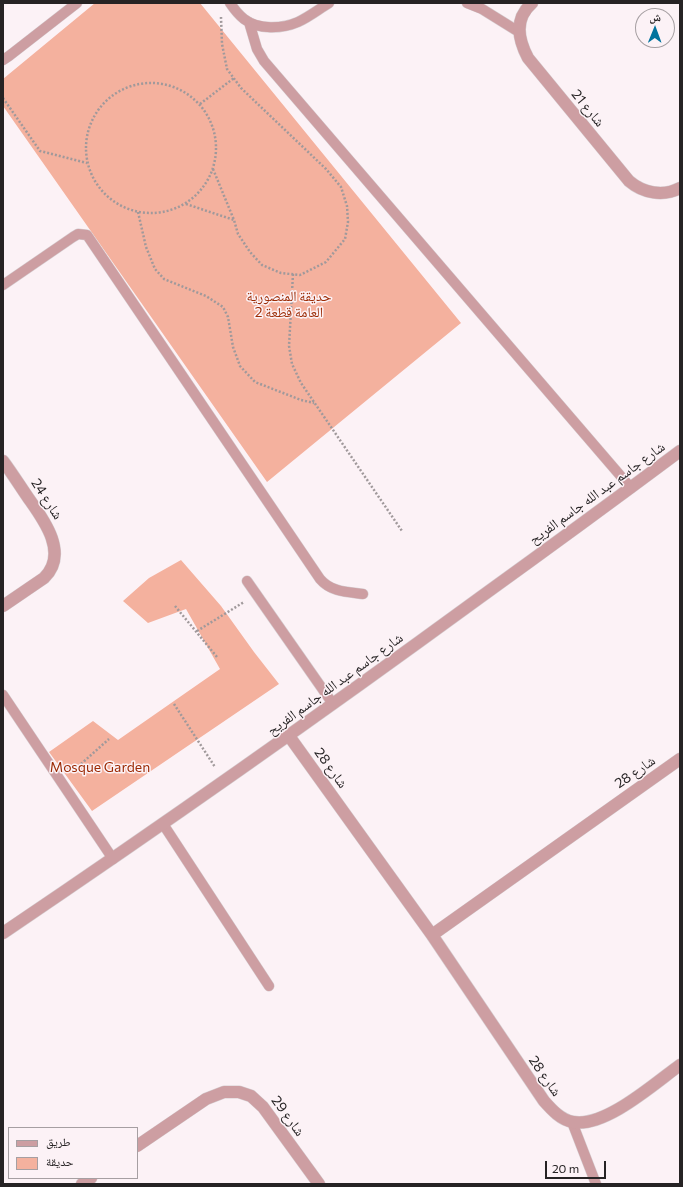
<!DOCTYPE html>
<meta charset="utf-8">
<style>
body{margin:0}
#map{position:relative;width:683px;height:1187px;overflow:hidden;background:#fcf2f6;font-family:Commissioner,"Noto Naskh Arabic",sans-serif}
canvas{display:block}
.frame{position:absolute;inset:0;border:4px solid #262324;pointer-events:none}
.legend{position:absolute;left:8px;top:1127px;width:130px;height:52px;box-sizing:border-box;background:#fcf2f6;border:1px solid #a69fa2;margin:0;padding:5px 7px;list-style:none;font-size:12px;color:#262324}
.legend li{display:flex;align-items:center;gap:8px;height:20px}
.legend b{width:20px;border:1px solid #a69fa2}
.north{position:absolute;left:635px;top:8px;width:40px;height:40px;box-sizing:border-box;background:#fcf2f6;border:1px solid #a69fa2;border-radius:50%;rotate:1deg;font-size:11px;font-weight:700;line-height:16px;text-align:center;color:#262324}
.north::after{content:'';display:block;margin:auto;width:14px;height:18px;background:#01739e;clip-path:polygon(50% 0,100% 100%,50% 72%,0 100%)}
.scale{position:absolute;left:545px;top:1161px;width:61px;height:18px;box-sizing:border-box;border:2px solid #262324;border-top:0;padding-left:5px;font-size:12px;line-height:14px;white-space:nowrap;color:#262324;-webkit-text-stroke:3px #fcf2f6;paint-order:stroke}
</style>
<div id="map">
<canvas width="683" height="1187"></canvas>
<div class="frame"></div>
<ul class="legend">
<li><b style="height:5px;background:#cd9ea2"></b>طريق</li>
<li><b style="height:11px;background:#f4b19e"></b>حديقة</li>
</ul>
<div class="north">ش</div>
<div class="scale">20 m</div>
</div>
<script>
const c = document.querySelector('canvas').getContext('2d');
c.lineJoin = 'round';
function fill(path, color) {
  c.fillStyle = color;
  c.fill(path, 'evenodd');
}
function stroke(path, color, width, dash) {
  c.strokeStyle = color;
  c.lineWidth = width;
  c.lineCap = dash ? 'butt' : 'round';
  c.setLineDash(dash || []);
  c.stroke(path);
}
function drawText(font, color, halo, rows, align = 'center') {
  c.font = font + ' Commissioner,"Noto Naskh Arabic",sans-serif';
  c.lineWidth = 3;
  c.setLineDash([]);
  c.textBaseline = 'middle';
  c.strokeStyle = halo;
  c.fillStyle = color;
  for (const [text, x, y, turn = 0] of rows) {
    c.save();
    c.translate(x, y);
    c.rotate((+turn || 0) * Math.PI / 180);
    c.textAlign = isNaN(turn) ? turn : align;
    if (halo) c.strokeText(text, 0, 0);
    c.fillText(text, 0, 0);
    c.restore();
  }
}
fill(new Path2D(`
 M95 3H200L461 323 267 482 3 106V79Z
 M181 560 221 606 254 652 279 684 92 811 49 752 93 721 118 740 220 669 186 609 148 623 123 601 149 578Z`), '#f4b19e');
const lane = new Path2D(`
 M230 3C234 9 239 15 244 19 258 30 282 29 298 22 309 17 319 9 329 3
 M467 3 482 9 519 32
 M249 22 257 49 264 61 631 488
 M3 60 9 56 77 3
 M3 285 73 237 78 234 87 235 320 579C331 592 347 592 363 594
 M247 581 333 704
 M3 695 113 859
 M163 824 269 986
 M572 1122 596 1184`);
const street = new Path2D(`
 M532 3C514 19 518 39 528 58L629 181C643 193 663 197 680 188
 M3 461C12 473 20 486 29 499 44 520 69 554 44 578L3 606
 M289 736 432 935 544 1101C552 1110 561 1120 573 1122 605 1128 655 1083 680 1065
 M3 933C163 825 322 713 478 599 546 550 613 501 680 451
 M432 935 680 759
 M137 1146 206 1099 224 1092H239L251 1096 263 1107 319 1184
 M82 1184 91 1178`);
stroke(lane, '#d5cdd0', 11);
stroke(street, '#d5cdd0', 13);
stroke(new Path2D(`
 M86 148a65 65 0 1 1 130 0a65 65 0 1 1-130 0Z
 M3 98 40 151 87 163
 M200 104 234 78
 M213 169 234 220 238 234 250 252 262 265 281 273 300 275 326 262 345 239 348 222 347 206 341 187 326 169 241 88 227 69 222 44 221 17
 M186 204 234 220
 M138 212 146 247 155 269 164 279 206 296 223 307 228 317 233 347 240 366 255 382 301 400 314 403
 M293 274 289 346 292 364 301 383 402 531
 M175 606 217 657
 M197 631 244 602
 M174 704 215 767
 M72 772 109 739`), '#a0999b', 2.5, [2, 2]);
stroke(lane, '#cd9ea2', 10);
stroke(street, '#cd9ea2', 12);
drawText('14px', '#262324', '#fcf2f6', [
 ["شارع 21",588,108,51],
 ["شارع جاسم عبد الله جاسم الفريح",597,493,-36],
 ["شارع 24",47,499,57],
 ["شارع جاسم عبد الله جاسم الفريح",335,684,-36],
 ["شارع 28",331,768,54],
 ["شارع 28",635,772,-35],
 ["شارع 28",545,1076,55],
 ["شارع 29",288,1116,54]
]);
drawText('14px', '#9b2a04', '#fcf2f6', [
 ["حديقة المنصورية",289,296],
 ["العامة قطعة 2",289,312],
 ["Mosque Garden",100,767]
]);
</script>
